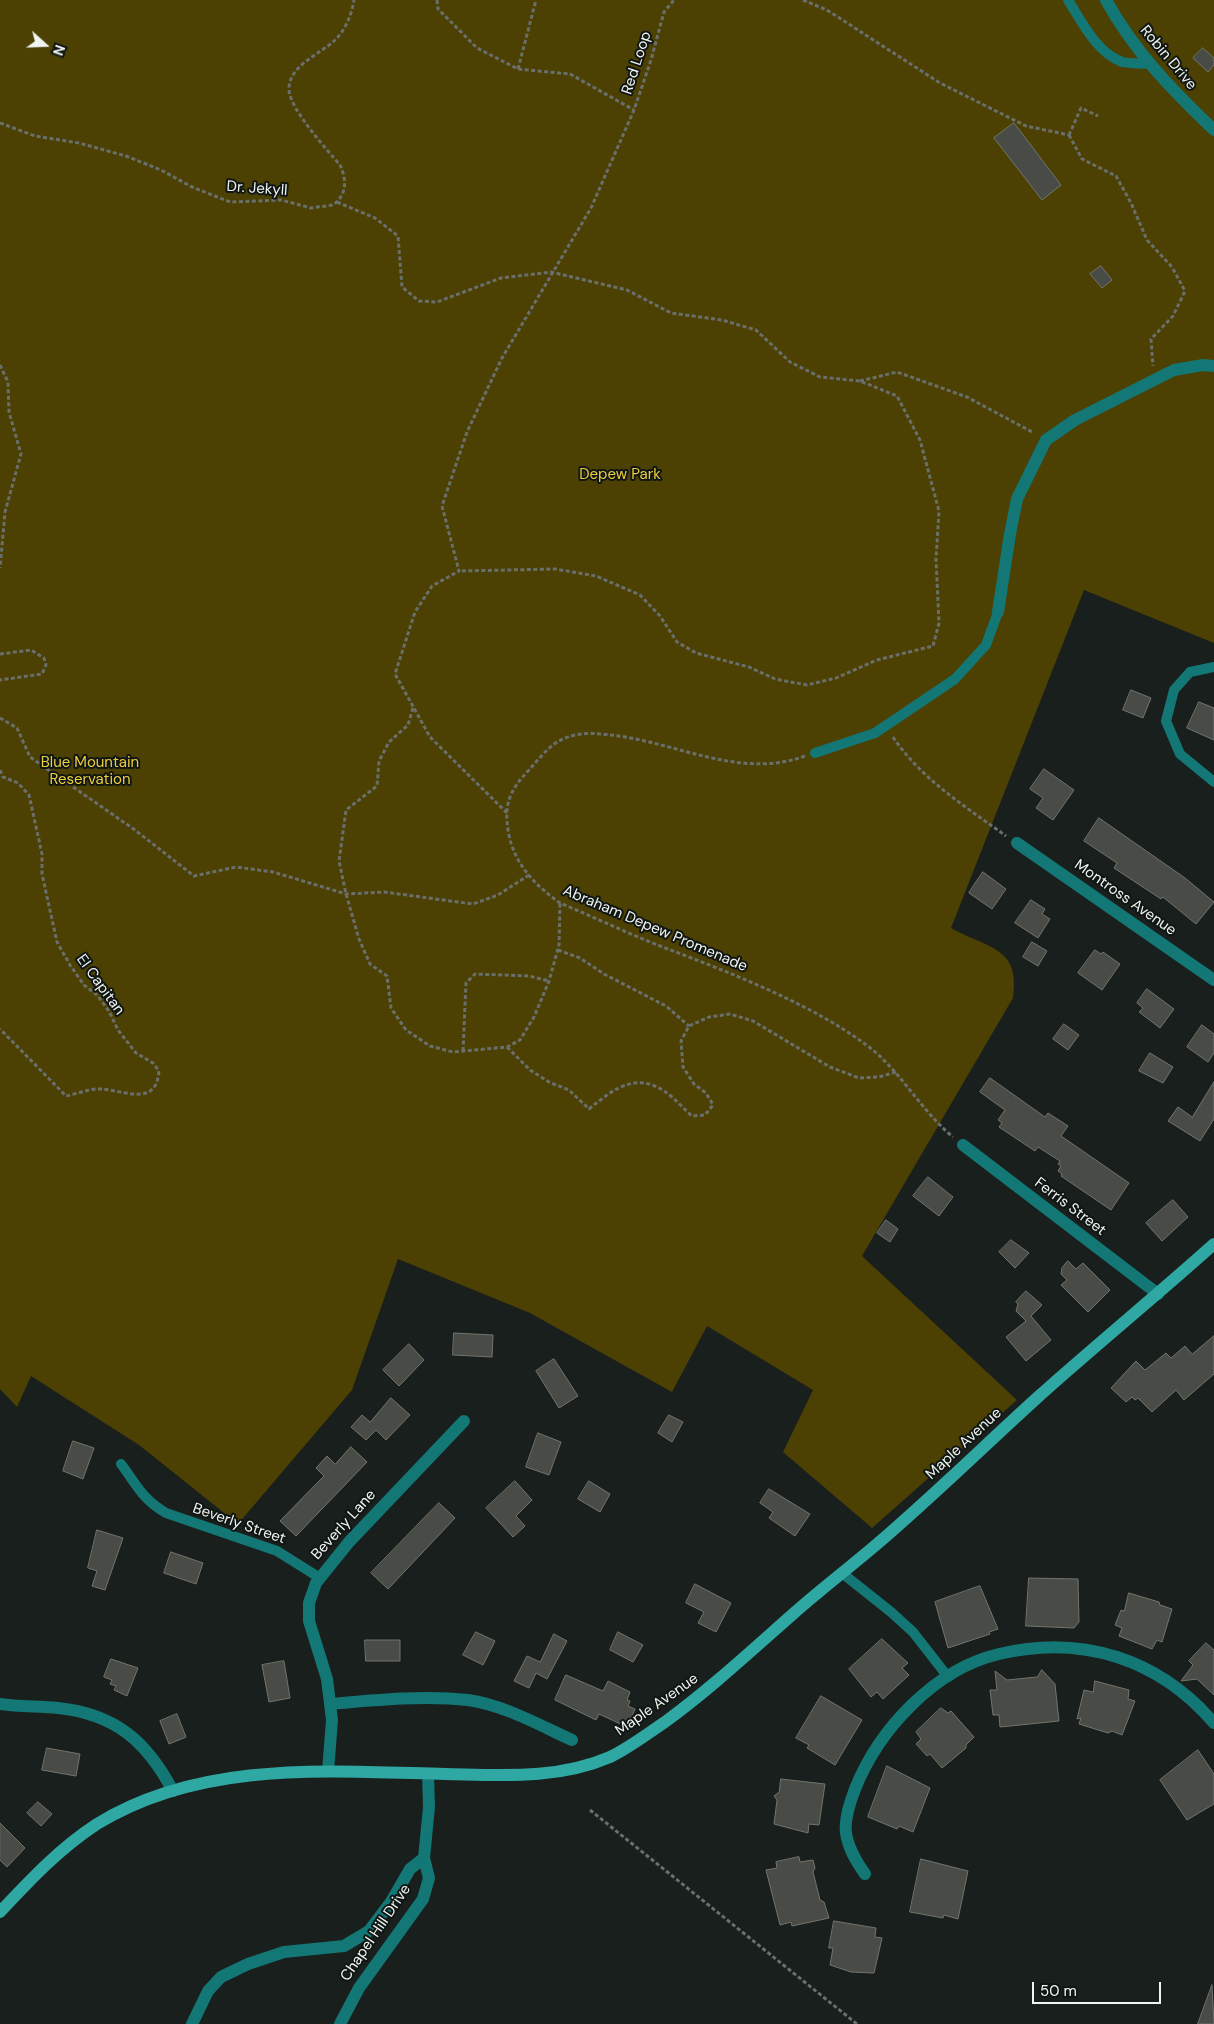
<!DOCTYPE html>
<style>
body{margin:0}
#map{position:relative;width:1214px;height:2024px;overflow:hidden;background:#191f1c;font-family:"DM Sans",sans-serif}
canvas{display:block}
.north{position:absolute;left:20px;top:20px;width:50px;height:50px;-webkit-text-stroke:4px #101613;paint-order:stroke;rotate:110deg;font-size:14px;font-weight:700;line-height:20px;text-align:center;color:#f1f5f2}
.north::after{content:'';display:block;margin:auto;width:18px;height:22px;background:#f1f5f2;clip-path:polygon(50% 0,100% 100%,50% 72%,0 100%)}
.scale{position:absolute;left:1032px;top:1982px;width:129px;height:22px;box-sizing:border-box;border:2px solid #f1f5f2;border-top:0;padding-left:6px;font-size:15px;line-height:18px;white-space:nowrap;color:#f1f5f2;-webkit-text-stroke:4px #101613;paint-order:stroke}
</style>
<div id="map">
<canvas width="1214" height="2024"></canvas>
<div class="north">N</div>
<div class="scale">50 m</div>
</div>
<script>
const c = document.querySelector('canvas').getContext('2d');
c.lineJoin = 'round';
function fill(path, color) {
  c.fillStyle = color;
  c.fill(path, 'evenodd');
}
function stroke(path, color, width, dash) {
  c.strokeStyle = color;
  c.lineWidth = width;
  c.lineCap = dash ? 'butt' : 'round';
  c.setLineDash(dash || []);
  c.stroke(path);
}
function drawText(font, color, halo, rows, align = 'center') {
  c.font = font + ' "DM Sans",sans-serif';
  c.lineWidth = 4;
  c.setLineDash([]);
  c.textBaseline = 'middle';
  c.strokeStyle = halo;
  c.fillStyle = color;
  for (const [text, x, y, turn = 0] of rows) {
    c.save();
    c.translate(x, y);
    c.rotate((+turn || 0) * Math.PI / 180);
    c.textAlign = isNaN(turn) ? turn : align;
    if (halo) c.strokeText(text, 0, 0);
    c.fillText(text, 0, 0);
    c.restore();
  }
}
fill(new Path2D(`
 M0 0H1214V643L1084 590 951 928C986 948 1021 946 1013 998L862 1256 1017 1400 872 1528 783 1452 813 1390 707 1326 672 1392 530 1313 398 1259 352 1390 238 1524 139 1445 31 1376 17 1407 0 1389Z`), '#4c4003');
const building = new Path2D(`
 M1203 48 1214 58V65L1208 72 1193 58Z
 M1014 123 1061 185 1042 200 994 138Z
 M1101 266 1112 280 1102 288 1090 274Z
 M1131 690 1151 698 1143 718 1123 710Z
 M1199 702 1214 708V740L1187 728Z
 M1044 769 1074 790 1053 820 1036 808 1043 798 1030 789Z
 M1099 818 1185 878 1214 902 1196 924 1163 897 1161 899 1114 868 1117 863 1084 841Z
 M983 872 1006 889 992 909 969 893Z
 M1031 900 1045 909 1042 914 1050 919 1038 938 1015 923Z
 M1032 942 1047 951 1038 966 1023 957Z
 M1095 950 1101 954 1103 952 1120 964 1102 990 1078 973Z
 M1147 989 1174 1009 1160 1028 1139 1012 1143 1008 1137 1003Z
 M1064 1024 1079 1035 1068 1050 1053 1039Z
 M1202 1025 1214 1034V1053L1208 1062 1187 1047Z
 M1150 1053 1173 1067 1163 1083 1139 1071Z
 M990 1078 1045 1117 1048 1113 1068 1126 1061 1136 1129 1183 1111 1210 1061 1176 1062 1174 1058 1171 1061 1166 1058 1164 1060 1161 1038 1147 1035 1151 999 1127 1002 1123 998 1120 1005 1110 980 1092Z
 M1214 1082V1119L1200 1141 1168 1121 1178 1107 1192 1117Z
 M928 1177 953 1197 939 1216 913 1196Z
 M1173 1200 1188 1217 1162 1241 1146 1223Z
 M886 1220 898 1229 890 1242 877 1233Z
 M1011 1240 1029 1253 1015 1268 999 1252Z
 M1068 1261 1076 1269 1083 1263 1110 1290 1088 1312 1061 1285 1067 1280 1061 1274 1062 1268Z
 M1026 1291 1042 1305 1031 1316 1051 1340 1026 1361 1006 1337 1026 1321 1016 1311 1018 1304 1016 1302Z
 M454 1333 493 1335 492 1357 453 1355Z
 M1214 1336V1374L1184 1400 1176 1390 1152 1412 1138 1398 1135 1400 1132 1397 1126 1402 1111 1388 1136 1361 1145 1370 1166 1353 1171 1358 1185 1346 1192 1354Z
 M409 1344 424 1360 399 1386 383 1370Z
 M554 1359 578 1396 559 1408 536 1371Z
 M391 1398 410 1415 386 1440 376 1430 366 1440 351 1427 362 1415 370 1422Z
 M669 1415 683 1422 672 1442 658 1433Z
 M538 1433 561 1442 549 1475 526 1467Z
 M73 1441 94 1448 83 1479 63 1471Z
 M351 1447 367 1462 296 1536 280 1521 324 1476 316 1468 327 1456 335 1464Z
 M515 1481 532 1500 516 1516 525 1526 513 1537 486 1508Z
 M589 1481 610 1494 600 1512 578 1499Z
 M769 1489 810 1514 795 1536 769 1518 773 1512 760 1503Z
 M439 1503 455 1518 388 1589 371 1573Z
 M97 1530 123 1538 105 1590 92 1586 97 1571 88 1568Z
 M171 1552 203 1563 196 1584 164 1573Z
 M1029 1578 1078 1579 1079 1622 1074 1628 1026 1626Z
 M695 1584 731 1603 716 1632 698 1623 704 1612 686 1603Z
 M980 1586 998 1629 989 1632 990 1634 948 1648 935 1602Z
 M1129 1593 1159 1602 1160 1605 1172 1609 1162 1642 1157 1640 1152 1649 1119 1636 1122 1628 1115 1625 1121 1610 1124 1611Z
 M476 1632 495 1641 483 1665 463 1655Z
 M618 1632 643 1645 633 1662 610 1650Z
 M554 1634 567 1641 547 1679 536 1673 529 1688 514 1681 527 1656 540 1662Z
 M882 1639 908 1663 902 1668 909 1675 883 1699 877 1692 871 1697 849 1669Z
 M365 1640H400V1661H366Z
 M1206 1643 1214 1650V1695L1197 1679 1181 1681 1193 1665 1189 1661Z
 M111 1659 138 1668 127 1696 114 1690 116 1686 110 1684 112 1680 104 1677Z
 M284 1661 290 1698 269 1702 262 1665Z
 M1042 1670 1055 1684 1059 1721 1000 1727 999 1715H993L990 1690H997L995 1671 1007 1680 1037 1677Z
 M566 1675 603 1691 608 1681 630 1692 627 1700 630 1701 628 1706 635 1709 627 1727 599 1714 596 1720 555 1700Z
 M1095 1681 1129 1690 1128 1699 1135 1701 1122 1735 1112 1731 1108 1733 1079 1724 1081 1718 1077 1719 1084 1690 1093 1692Z
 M821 1696 862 1720 835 1765 807 1748 809 1745 796 1738Z
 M941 1708 948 1713 951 1711 974 1737 966 1745V1748L942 1768 930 1754 927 1756 916 1744 921 1739 916 1732Z
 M177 1714 186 1737 169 1744 160 1721Z
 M47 1748 80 1754 76 1776 42 1770Z
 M1198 1750 1214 1774V1804L1187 1820 1160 1780Z
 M887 1766 930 1788 913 1832 899 1826 897 1829 868 1817Z
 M781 1779 825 1784 819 1825 809 1824 808 1833 774 1824 777 1800 774 1796 779 1792Z
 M38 1802 52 1814 41 1826 27 1813Z
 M0 1823 25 1848 7 1867 0 1860Z
 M799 1857 800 1862 813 1860 815 1868 813 1872 820 1900 824 1902 829 1918 792 1926 791 1922 780 1925 766 1870 777 1868 776 1862Z
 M921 1859 968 1871 958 1919 944 1915 943 1918 910 1912Z
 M834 1921 876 1928 875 1937 882 1938 874 1973 851 1972 830 1965 833 1948H829Z
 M1212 1985 1214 2024H1198Z`);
fill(building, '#494c46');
stroke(building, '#72756e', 1);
stroke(new Path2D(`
 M437 0 438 9 477 48 518 69 570 74 634 110
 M803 0 827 10 940 83 1026 126 1069 135
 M518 69 536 0
 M0 123 35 136 79 143 126 156 161 170 192 187 230 202 281 200 311 208 333 205C347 195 347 180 340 165 327 150 290 109 289 90 288 66 320 54 334 41 345 31 352 14 354 0
 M1069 135 1082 159 1116 176 1131 203 1147 240 1172 267 1185 291 1173 316 1151 339 1153 366
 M1069 135 1081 108 1098 116
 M337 202 375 218 398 236 402 287 419 301 437 302 501 278 551 272 627 290 671 313 722 320 756 330 790 362 820 377 860 381 897 396 920 440 939 511 936 559 939 623 933 646 877 660 836 678 807 685 775 679 749 667 696 653 677 642 660 616 640 595 596 576 555 569 459 571
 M0 365 8 382 9 412 21 454 5 512 0 568
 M860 381 897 372 967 397 1034 433
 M0 654 31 650 44 658 46 665 42 674 0 680
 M413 708 408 725 389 742 379 761 377 786 346 810 339 861 346 894 359 939 370 964 387 976 391 1008 406 1030 430 1046 453 1052 507 1047 520 1040 534 1017 549 981 559 945 560 903
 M0 718 17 728 30 757 135 830 194 876 236 867 273 872 346 894 384 892 473 904 498 895 529 875
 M893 737C921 779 966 807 1006 836
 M805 756C740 780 676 742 611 735 595 733 578 732 563 739 549 745 539 759 529 770 509 791 503 805 509 835 515 865 536 886 560 903 596 918 631 935 668 949 731 973 811 1004 865 1044 900 1069 919 1109 953 1137
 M0 770 3 777 18 783 29 795 42 854V874L57 942 70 965 84 985 97 995 109 1011 118 1030 136 1053 153 1063 159 1071C156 1108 124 1090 101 1089 90 1088 77 1094 66 1096L0 1029
 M507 813 430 737 395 674 415 612 432 586 459 571 442 506 467 432 502 358 591 208 634 110 651 60 664 12 674 0
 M558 950 580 958 604 974 666 1006 689 1026
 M507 1047 530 1070 549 1082 569 1090 589 1109C616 1087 639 1069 672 1097 679 1103 685 1110 692 1116L705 1115 713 1105 706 1093 694 1084 683 1067 681 1041 689 1026 709 1017 730 1014 753 1021 830 1067 859 1078 879 1077 896 1072
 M463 1051 466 983 475 974 529 976 549 981
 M590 1810 857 2024`), '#6a6f6c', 3, [4, 2.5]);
stroke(new Path2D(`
 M1068 0C1082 22 1096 52 1122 62 1130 64 1141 63 1149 64
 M1214 667 1190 672 1174 690 1166 721 1180 754 1214 782
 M815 753 875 733 955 679 986 645 998 612
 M121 1464C137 1485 142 1499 166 1513L277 1551 320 1578
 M842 1573 891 1612 913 1632 948 1677`), '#137775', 10);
stroke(new Path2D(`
 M1106 0C1134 51 1172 90 1214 130
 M998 612 1010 534 1017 499 1046 440 1075 420 1174 370 1203 365 1214 366
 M1017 843 1214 980
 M963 1145 1158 1294
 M0 1704C19 1707 38 1706 58 1708 116 1714 147 1742 173 1791
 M330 1704C374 1700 423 1695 468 1700 504 1705 539 1725 572 1740
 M328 1771 332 1720 327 1679 309 1621V1603L316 1583 349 1542 464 1421
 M865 1874C856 1861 848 1848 846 1833 844 1819 850 1802 855 1789 879 1729 935 1669 999 1654 1082 1634 1159 1659 1214 1723
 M192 2024 208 1991 221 1977 248 1964 284 1952 344 1946 369 1931 391 1902 410 1869 424 1858
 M340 2024 359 1988 423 1899 429 1878 424 1858 429 1807 428 1774`), '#137775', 12);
stroke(new Path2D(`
 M0 1912C30 1880 60 1848 97 1824 201 1760 328 1771 445 1774 500 1775 557 1780 610 1757 629 1748 647 1734 665 1722 710 1689 751 1651 793 1614 820 1590 849 1568 877 1544 932 1497 984 1446 1038 1397 1096 1345 1156 1296 1214 1244`), '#2fa7a3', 12);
drawText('15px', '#f1f5f2', '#101613', [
 ["Robin Drive",1168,58,50],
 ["Red Loop",637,63,-72],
 ["Dr. Jekyll",257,189,4],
 ["Montross Avenue",1125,898,35],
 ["Abraham Depew Promenade",655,929,23],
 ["El Capitan",100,985,54],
 ["Ferris Street",1070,1207,37],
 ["Maple Avenue",964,1444,-43],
 ["Beverly Street",239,1524,19],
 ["Beverly Lane",344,1525,-48],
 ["Maple Avenue",657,1705,-35],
 ["Chapel Hill Drive",376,1933,-56]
]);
drawText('15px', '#ecce3c', '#101613', [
 ["Depew Park",620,475],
 ["Blue Mountain",90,763],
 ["Reservation",90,780]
]);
</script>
